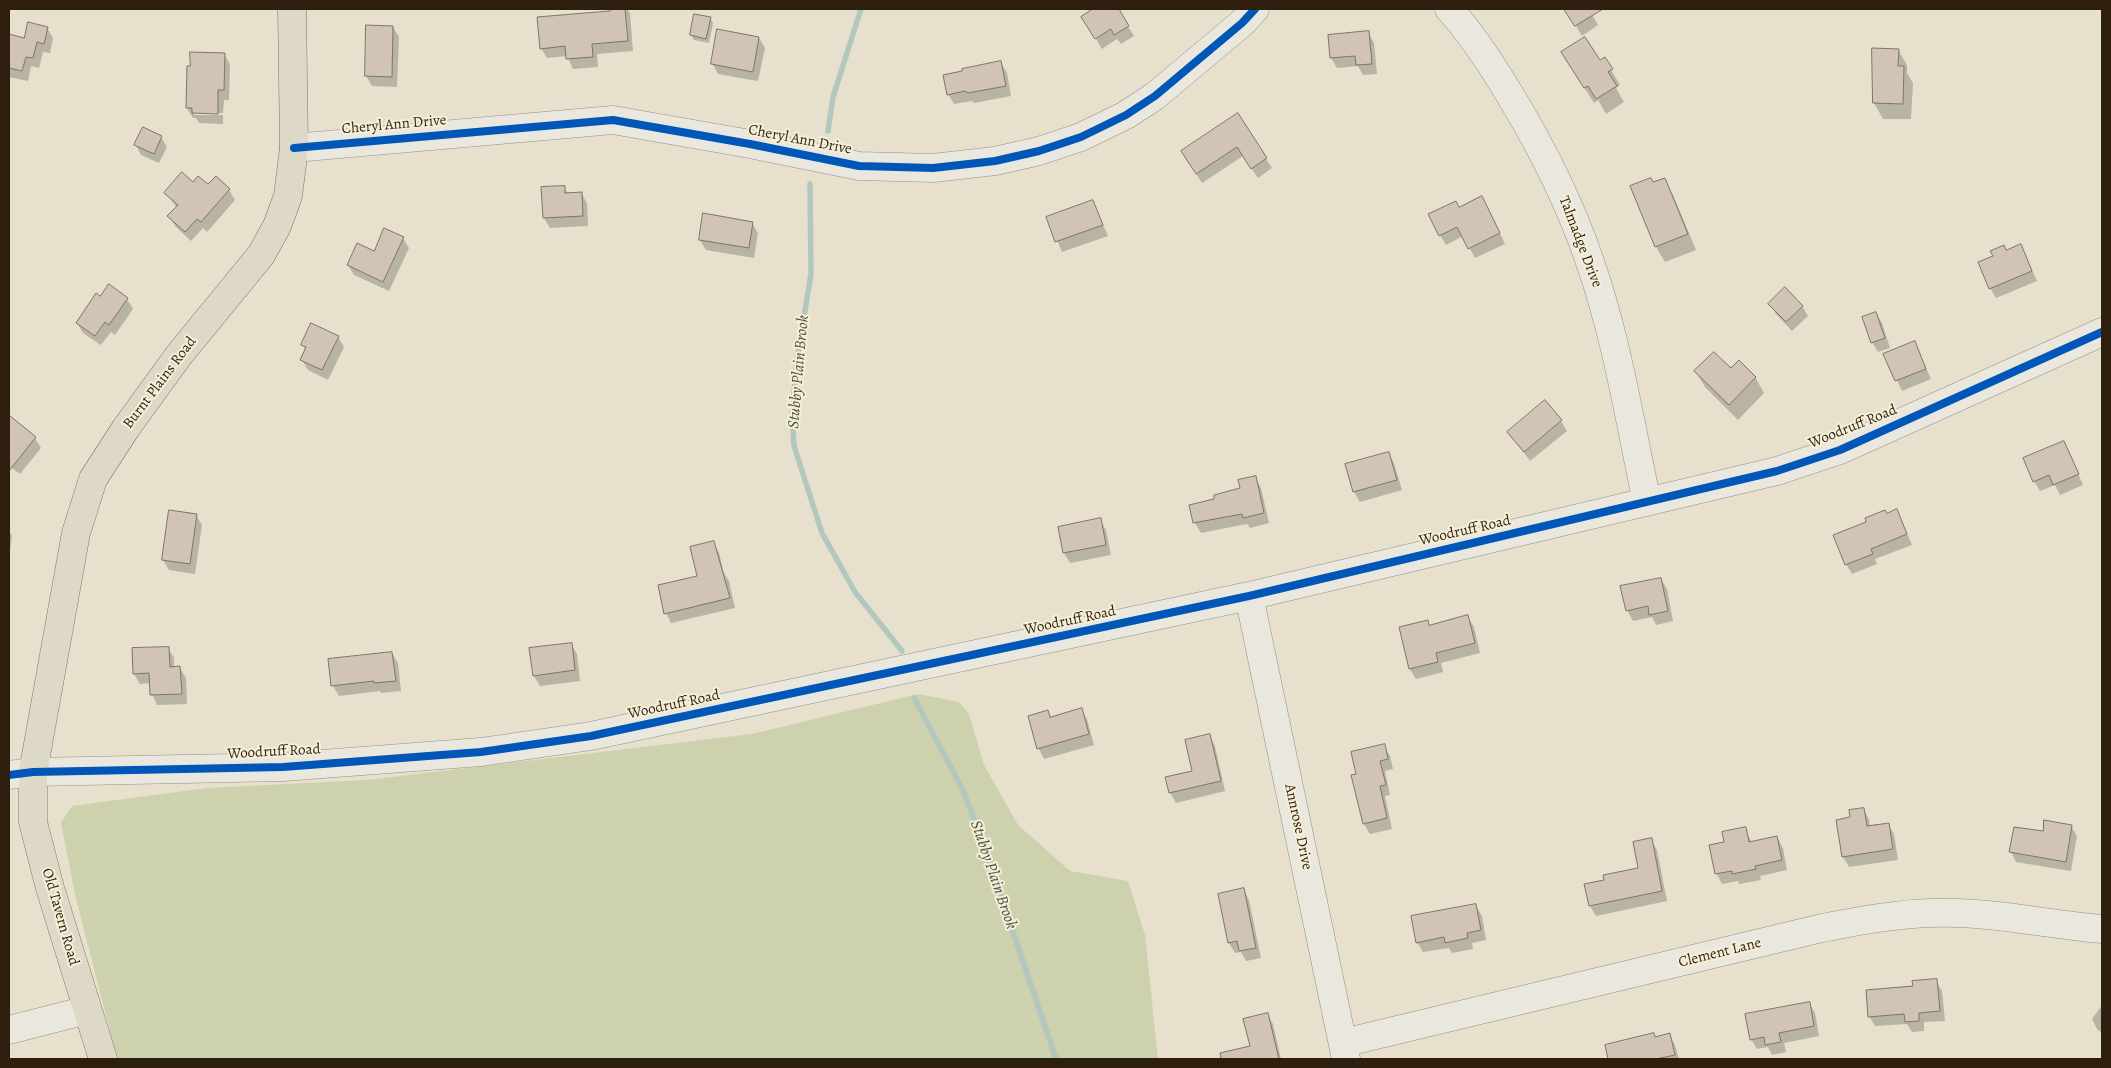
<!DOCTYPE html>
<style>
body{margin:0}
#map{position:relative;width:2111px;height:1068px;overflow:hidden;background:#e6e0cc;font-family:Alegreya,serif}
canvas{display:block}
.frame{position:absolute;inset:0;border:10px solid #2d1e0e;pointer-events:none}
</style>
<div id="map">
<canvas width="2111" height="1068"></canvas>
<div class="frame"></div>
</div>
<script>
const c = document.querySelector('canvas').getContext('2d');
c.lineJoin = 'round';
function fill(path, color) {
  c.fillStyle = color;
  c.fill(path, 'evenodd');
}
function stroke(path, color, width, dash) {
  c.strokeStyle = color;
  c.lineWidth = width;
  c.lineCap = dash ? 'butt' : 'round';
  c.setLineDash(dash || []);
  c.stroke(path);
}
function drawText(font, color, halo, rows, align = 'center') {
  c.font = font + ' Alegreya,serif';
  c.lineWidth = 4;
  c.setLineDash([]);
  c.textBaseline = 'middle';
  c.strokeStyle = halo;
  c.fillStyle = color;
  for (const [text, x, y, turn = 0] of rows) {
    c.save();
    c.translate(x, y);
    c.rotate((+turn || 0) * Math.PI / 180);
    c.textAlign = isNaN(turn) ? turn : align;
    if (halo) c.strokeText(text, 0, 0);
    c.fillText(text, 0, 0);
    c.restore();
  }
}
fill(new Path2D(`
 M918 694 959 702 969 714 984 765 1018 825 1070 871 1128 881 1145 935 1158 1059H117L75 894 61 823 72 806 207 788 367 780 752 734Z`), '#cdd1ad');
fill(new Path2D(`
 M611 9H627L630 13 633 51 597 54 598 67 573 69 567 56 547 58 541 48 611 12Z
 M1096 9H1117L1134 36 1121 44 1117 39 1102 49 1083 17Z
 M1566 9H1589L1598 25 1582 36Z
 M710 18 713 23 709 43 694 40 691 35Z
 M368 26 393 27 399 37 397 87 372 86 366 76Z
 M47 28 53 38 50 53 43 52 39 68 31 66 28 81 9 77 10 36 25 39Z
 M1368 32 1374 43 1377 74 1363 75 1358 66 1337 68 1331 58 1330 36Z
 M759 38 765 48 758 81 718 74 712 63Z
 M1898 50 1907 65V73L1913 83 1911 119H1883L1874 103 1875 71Z
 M224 54 230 64 229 100H224L223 113 194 112V115H223V124L199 123 196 118H193L187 108Z
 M1600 62 1611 70 1620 85 1616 88 1624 102 1606 114 1598 100 1594 103 1572 68Z
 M1001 63 1007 73 1011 96 974 103 972 101 954 104 948 94 963 72Z
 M1237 115 1272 168 1258 178 1243 156 1202 183 1182 152Z
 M161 137 167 147 159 163 141 155 136 145Z
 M216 178 229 190 235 200 207 232 203 228 191 241 175 226 169 216 177 208 166 193 193 183 208 186Z
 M1664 179 1673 195 1696 250 1665 262 1656 247 1632 187 1654 184Z
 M564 187 568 194 581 193 587 203 588 226 550 228 544 218 542 189Z
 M1093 201 1108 236 1062 252 1048 218Z
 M1487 207 1505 244 1475 258 1463 236 1446 245 1440 235 1459 208Z
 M752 223 758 233 754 258 706 250 700 240Z
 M403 238 409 248 389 291 354 275 348 265Z
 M2021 246 2037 281 1996 298 1990 288 1994 257Z
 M101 298 127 299 133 309 115 335 111 332 101 345 83 333 77 323Z
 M1770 304 1802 306 1808 316 1792 331 1776 314Z
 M1876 313 1882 323 1890 348 1878 352 1872 342Z
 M338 337 344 347 328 380 308 370 302 360 306 351 302 344Z
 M1915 343 1931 379 1902 391 1885 354Z
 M1731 370 1755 377 1764 393 1738 420 1705 387 1696 372Z
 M1561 421 1567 431 1530 461 1509 432Z
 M16 423 35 438 41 448 20 474 9 466V432Z
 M2064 442 2083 485 2060 495 2055 485 2040 491 2034 481Z
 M1388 453 1394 463 1402 490 1360 502 1354 492 1347 465Z
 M1255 478 1261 488 1269 523 1250 528 1247 524 1201 533 1195 523 1216 500 1242 489Z
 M1897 510 1912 545 1875 559 1877 564 1852 574 1846 564 1887 515Z
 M196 515 202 525 195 574 169 570 163 560Z
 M1100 520 1106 530 1111 555 1070 563 1064 553 1060 528Z
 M9 531 12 536 9 558Z
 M713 542 719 553 724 573 729 581 735 608 671 623 666 613 699 577Z
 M1661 579 1667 589 1673 621 1656 625 1652 617 1633 621 1627 610Z
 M1468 617 1474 627 1480 653 1441 663 1443 672 1416 679 1410 669 1400 628 1427 621 1430 626Z
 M571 644 577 654 580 681 540 686 534 676 531 649Z
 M168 648 174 658V668H180L186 678 187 704 157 705 152 694 151 683 140 684 134 674Z
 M392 653 398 663 401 691 381 693 380 691 339 696 333 686Z
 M1081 709 1087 719 1094 745 1044 759 1039 749 1029 717 1048 712 1051 718Z
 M1209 735 1215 746 1225 791 1176 803 1170 792 1193 772Z
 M1384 746 1390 756 1393 769 1385 771 1390 795 1385 796 1392 829 1370 834 1364 824 1358 775Z
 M1863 809 1869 819 1870 827 1888 824 1894 834 1898 860 1849 867 1843 857 1851 819Z
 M2071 826 2077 836 2071 871 2016 862 2011 852 2044 833Z
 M1745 829 1752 843 1777 837 1783 848 1787 870 1760 876 1761 880 1739 884 1738 881 1722 884 1717 874 1726 843Z
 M1651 840 1657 850 1667 901 1596 916 1590 906 1605 881 1639 869Z
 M1244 890 1249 900 1261 958 1246 961 1241 952 1235 953 1229 943Z
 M1476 906 1482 916 1486 940 1472 943 1473 949 1452 953 1449 948 1423 952 1417 942Z
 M1936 981 1942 991 1945 1021 1924 1022V1031L1912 1032 1907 1024 1875 1026 1869 1016 1914 987Z
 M1809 1003 1815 1013 1819 1036 1784 1043 1786 1052 1772 1055 1768 1047 1757 1049 1751 1039Z
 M2102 1005V1033L2097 1029 2092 1019Z
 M1267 1014 1273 1024 1281 1059H1230L1229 1053 1251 1047Z
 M1669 1035 1675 1045 1679 1059H1610L1606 1046Z`), '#0003');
stroke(new Path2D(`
 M828 131 833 97 861 9
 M810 184 811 274 797 359 792 415 794 446 822 533 855 592 902 651
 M914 698 963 790 983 843 1056 1059`), '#b2c8bf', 5.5);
const building = new Path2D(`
 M610 9H625L628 41 592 44 593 57 566 59 565 46 540 49 537 17 610 11Z
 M1093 9H1119L1129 26 1114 35 1111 29 1095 39 1081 17Z
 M1564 9H1603L1575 26Z
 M694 14 711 17 706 39 690 35Z
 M28 22 48 27 44 44 37 42 33 58 26 57 22 71 9 68V34L24 38Z
 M366 25 393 26 392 77 365 76Z
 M717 29 759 37 753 72 711 64Z
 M1369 31 1372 64 1356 65 1355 56 1330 58 1328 35Z
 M1585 37 1600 60 1605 57 1613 69 1608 72 1617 86 1596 99 1588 86 1584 88 1561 52Z
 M1872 48 1899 49 1898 66H1904L1903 104 1873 103Z
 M190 52 225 53 224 90H218V114L192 113V108H186L187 66H190Z
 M1001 61 1006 86 968 93 965 91 947 95 943 75 962 71V69Z
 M1238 113 1267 158 1251 169 1237 147 1196 174 1181 151Z
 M143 127 162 136 154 154 134 145Z
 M182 172 193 182 198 176 208 184 216 176 230 189 201 222 197 219 185 232 167 216 178 205 164 193Z
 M1651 178 1653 182 1665 178 1688 234 1655 247 1630 186Z
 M565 186V193L582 192 583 216 543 218 541 187Z
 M1482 196 1500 233 1468 249 1457 227 1439 236 1428 214 1456 201 1459 207Z
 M1093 200 1103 225 1055 242 1046 217Z
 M703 213 753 222 749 248 699 240Z
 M384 228 404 237 383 282 347 265 357 243 374 251Z
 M2021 244 2032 271 1989 289 1978 262 1993 256 1990 251 2004 245 2006 250Z
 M109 284 128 298 109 325 105 322 95 336 76 323 96 293 100 296Z
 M1785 287 1803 306 1786 322 1768 304Z
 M1876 312 1885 338 1871 343 1862 317Z
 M311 323 339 336 322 370 300 360 306 347 301 345Z
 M1915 341 1926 369 1895 381 1883 354Z
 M1714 352 1731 368 1739 360 1756 377 1729 405 1694 371Z
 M1545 400 1562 420 1524 452 1507 432Z
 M9 415 36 437 9 471Z
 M2064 441 2079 474 2053 485 2049 475 2033 482 2023 458Z
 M1389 452 1397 480 1353 492 1345 464Z
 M1256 476 1264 513 1243 518 1242 514 1193 523 1189 505 1214 499V495L1240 488 1238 480Z
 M1897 509 1907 534 1871 549 1873 554 1845 565 1833 535 1866 522 1865 518 1885 510 1887 513Z
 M169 510 197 514 190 564 162 560Z
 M1101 518 1106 545 1063 553 1058 527Z
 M714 541 730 598 664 614 658 585 697 576 690 547Z
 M1661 578 1668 611 1649 615 1648 606 1626 611 1620 586Z
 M1468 615 1475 643 1436 653 1438 662 1409 669 1399 627 1428 620 1429 625Z
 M572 643 575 670 533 676 529 648Z
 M169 647 170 667 180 666 182 694 150 695 149 673 133 674 132 648Z
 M392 652 396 681 374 683V681L331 686 328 659Z
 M1082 708 1089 734 1037 749 1028 716 1048 710 1050 717Z
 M1210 734 1221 781 1169 793 1165 777 1192 771 1185 740Z
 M1385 744 1388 759 1380 761 1386 785 1380 786 1387 818 1363 824 1351 775 1356 774 1351 752Z
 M1864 808 1867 826 1889 823 1893 849 1842 857 1836 820 1850 817 1849 810Z
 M2044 820 2072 825 2066 862 2009 852 2014 827 2043 831Z
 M1746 827 1749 842 1777 836 1782 860 1755 866 1756 869 1732 874V871L1715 874 1709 845 1724 842 1722 832Z
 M1652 838 1662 891 1589 906 1584 884 1604 880 1603 875 1638 868 1633 842Z
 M1244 888 1256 948 1239 951 1237 941 1228 943 1218 894Z
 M1476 904 1481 930 1467 933 1468 938 1445 943 1444 937 1416 943 1411 916Z
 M1937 979 1940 1011 1919 1013V1021L1905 1022 1904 1014 1868 1017 1866 990 1913 986 1912 981Z
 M1810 1002 1814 1026 1779 1033 1781 1042 1765 1045 1764 1037 1750 1040 1745 1014Z
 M1268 1013 1279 1059H1221L1220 1053 1250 1046 1243 1019Z
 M1654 1033 1655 1037 1670 1033 1675 1055 1656 1059H1608L1605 1045Z`);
fill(building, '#d1c4b5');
stroke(building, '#7b7569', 1);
const minor = new Path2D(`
 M1449 9C1473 35 1492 65 1510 95 1541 146 1571 206 1590 262 1617 339 1630 423 1647 502
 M294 148 613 120 750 144 859 166 933 168 995 161 1039 151 1081 137 1126 115 1155 96 1242 23 1255 9
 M1249 596 1346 1059
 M9 775 33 772 283 767 481 752 591 736 1249 596 1777 471 1840 450 2102 332
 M9 1030 87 1010
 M1343 1043 1822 928C1859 921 1895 914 1932 913 1989 911 2045 924 2102 929`);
const major = new Path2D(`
 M103 1059 50 888 33 822V772L76 533 93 479 126 428 179 355 261 255 277 226 288 196 294 148 292 9`);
stroke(minor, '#959082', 29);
stroke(major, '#7b7569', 29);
stroke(minor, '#eae8de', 28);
stroke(major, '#ded8c9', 28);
stroke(new Path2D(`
 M294 148 613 120 750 144 859 166 933 168 995 161 1039 151 1081 137 1126 115 1155 96 1242 23 1255 9
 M9 775 33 772 283 767 481 752 591 736 1249 596 1777 471 1840 450 2102 332`), '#0057b8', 8);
drawText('15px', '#2d1e0e', '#f5efd7', [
 ["Cheryl Ann Drive",394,125,-5],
 ["Cheryl Ann Drive",800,140,11],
 ["Talmadge Drive",1580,242,69],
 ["Burnt Plains Road",160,383,-53],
 ["Woodruff Road",1853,427,-22],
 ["Woodruff Road",1465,531,-13],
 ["Woodruff Road",1070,621,-12],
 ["Woodruff Road",674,705,-12],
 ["Woodruff Road",274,752,-3],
 ["Annrose Drive",1298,827,78],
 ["Old Tavern Road",60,917,74],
 ["Clement Lane",1720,953,-14]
]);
drawText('italic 16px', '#4e4e41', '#f5efd7', [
 ["Stubby Plain Brook",799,372,-85],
 ["Stubby Plain Brook",993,875,71]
]);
</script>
